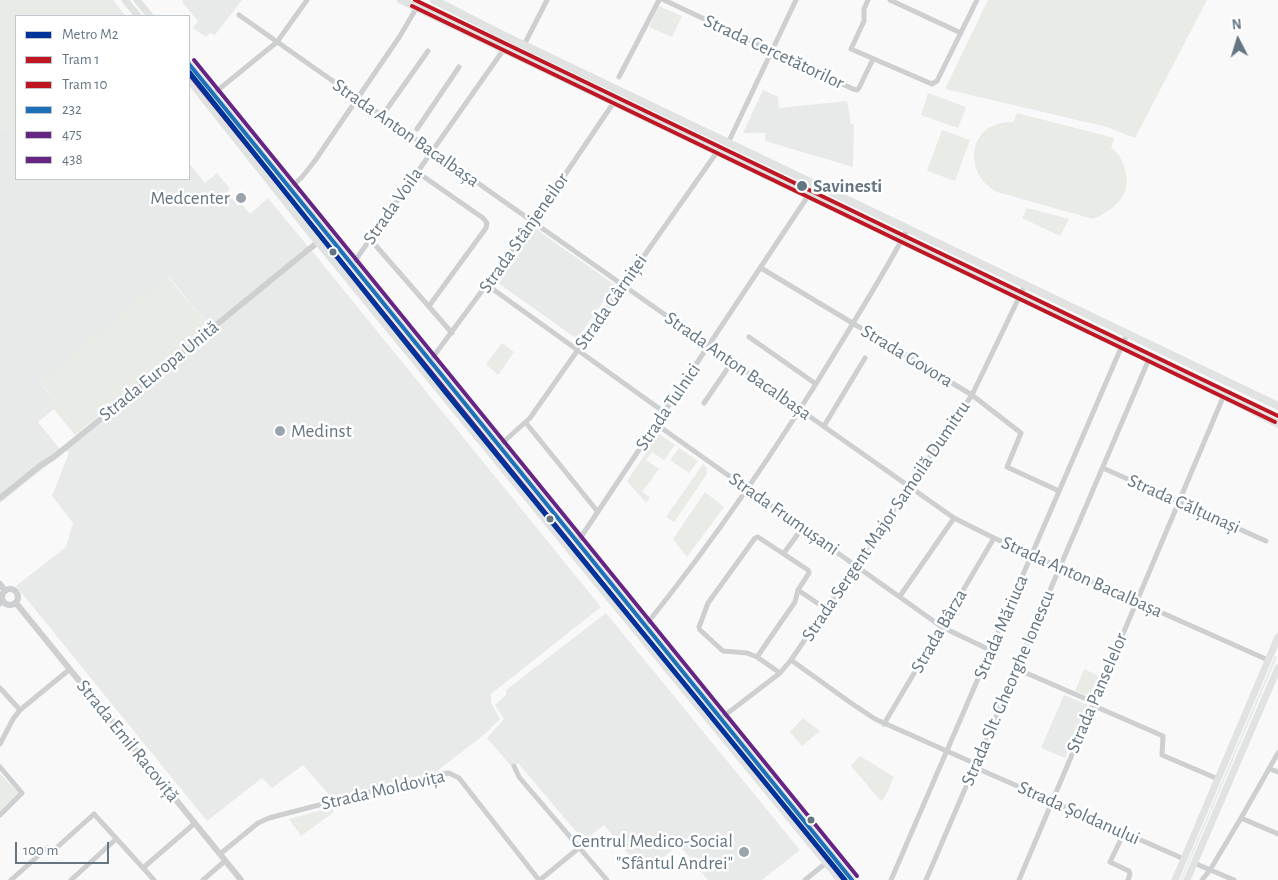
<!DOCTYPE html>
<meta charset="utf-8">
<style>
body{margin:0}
#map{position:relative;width:1278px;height:880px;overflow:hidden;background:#f9f9f9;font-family:"Alegreya Sans",sans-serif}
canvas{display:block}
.legend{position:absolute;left:15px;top:15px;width:175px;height:165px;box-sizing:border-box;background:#fff;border:1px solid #c1c8cd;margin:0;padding:6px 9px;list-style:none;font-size:15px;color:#657683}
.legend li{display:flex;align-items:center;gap:10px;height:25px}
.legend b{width:25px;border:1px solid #c1c8cd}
.north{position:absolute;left:1213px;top:15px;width:50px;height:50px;-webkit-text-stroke:4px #fff;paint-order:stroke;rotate:355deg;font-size:14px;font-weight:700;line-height:20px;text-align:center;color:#657683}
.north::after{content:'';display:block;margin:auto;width:18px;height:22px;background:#657683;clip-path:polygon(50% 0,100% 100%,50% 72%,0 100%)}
.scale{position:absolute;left:15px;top:842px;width:94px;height:22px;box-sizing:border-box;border:2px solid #657683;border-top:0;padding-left:6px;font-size:15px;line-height:18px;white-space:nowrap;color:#657683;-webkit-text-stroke:4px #fff;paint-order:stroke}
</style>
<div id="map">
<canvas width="1278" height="880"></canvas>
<ul class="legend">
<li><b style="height:6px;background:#039"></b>Metro M2</li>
<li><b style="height:6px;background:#be1622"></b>Tram 1</li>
<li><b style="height:6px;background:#be1622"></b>Tram 10</li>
<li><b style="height:6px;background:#1d71b8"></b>232</li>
<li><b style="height:6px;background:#662483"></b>475</li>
<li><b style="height:6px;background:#662483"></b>438</li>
</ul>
<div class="north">N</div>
<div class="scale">100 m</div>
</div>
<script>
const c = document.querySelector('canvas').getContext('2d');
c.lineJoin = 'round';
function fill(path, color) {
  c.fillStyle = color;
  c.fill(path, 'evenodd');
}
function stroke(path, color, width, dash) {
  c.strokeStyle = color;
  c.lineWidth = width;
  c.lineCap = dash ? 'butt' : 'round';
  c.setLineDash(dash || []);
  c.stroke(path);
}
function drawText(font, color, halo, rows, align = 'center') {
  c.font = font + ' "Alegreya Sans",sans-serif';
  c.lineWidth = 5;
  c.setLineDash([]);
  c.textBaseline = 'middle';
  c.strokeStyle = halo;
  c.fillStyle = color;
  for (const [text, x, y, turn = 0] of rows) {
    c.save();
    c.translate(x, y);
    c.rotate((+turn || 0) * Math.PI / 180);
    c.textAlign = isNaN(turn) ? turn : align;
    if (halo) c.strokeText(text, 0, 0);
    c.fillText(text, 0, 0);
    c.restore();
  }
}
fill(new Path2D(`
 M183 0H242L215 35 210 33 206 37 193 28 198 21 182 2Z
 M763 90 778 97 779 108 847 101 851 124H854L853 167 765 141V133H743Z
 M0 127 16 134V179H189V163L205 183 217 173 230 189 227 192 238 206 241 203 250 214 268 198 310 249 211 328 169 277 40 383 54 399 49 403 54 409 38 422 63 453 0 503Z
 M536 229 615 285 577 339 498 283Z
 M312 251 601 607 491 694V703L500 719 485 734 437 771 332 798 303 765 272 788 262 778 207 821 16 586 66 547 73 523 52 496 69 453 66 450Z
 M606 613 800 850 762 880H708L679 845 644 873 604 825 584 841 518 763 512 767 487 738 504 719 495 705 506 695V690Z
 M1064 695 1088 705 1065 758 1041 748Z`), '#e8e9e9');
fill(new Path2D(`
 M0 0H113L126 16H16V134L0 127Z
 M988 0H1207L1135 138 1107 127 945 89Z
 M659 6 682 16 672 37 649 27Z
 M928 93 966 107 958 128 921 115Z
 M1017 113 1114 138 1111 148C1118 152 1122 159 1124 167 1134 193 1115 210 1093 219L997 192C960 171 969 120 1014 122Z
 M942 130 970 140 955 181 927 171Z
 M1027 208 1069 219 1060 236 1022 218Z
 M167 276 209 326 75 435 49 403 54 399 40 382Z
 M502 343 514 352 498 375 486 364Z
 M659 434 675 445 664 460 652 452 646 460 659 469 642 492 650 497 646 503 627 481Z
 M679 448 698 461 689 473 670 460Z
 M703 464 707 468V474L674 522 666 517Z
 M705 492 724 507 687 557 673 539Z
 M1275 656 1277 657 1182 880H1180Z
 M1084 669 1099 676 1090 697 1075 691Z
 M803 718 820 731 802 746 790 732Z
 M860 756 894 777 885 797 881 801 851 766Z
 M0 774 19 793 0 811Z
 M332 807 334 812 301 836 289 819Z`), '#e8ebe6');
stroke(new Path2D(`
 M664 0 853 89 857 90 859 88 873 59
 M868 0 864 9V21L851 49 932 84 937 81 977 0
 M890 0 961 33
 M239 15 954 518 994 538 1268 660
 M524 45 547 0
 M619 77 659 0
 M213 94 277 42 307 0
 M382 116 428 51
 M417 129 459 67
 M728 143 796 0
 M417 172 483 218 487 223 486 228 429 306
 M289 189 302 177 314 162 400 36 417 7
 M370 239 452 333
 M352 265 504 49
 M761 268 972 395 1021 433 1007 467 1059 491
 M487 285 664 412
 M749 337 816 384
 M430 361 533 222 614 102
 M704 403 732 362
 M526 423 598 512
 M656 424 942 627 990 650
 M824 426 865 358
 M499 446 530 418 717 152
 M1103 468 1266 541
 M758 537 808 570 809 573 798 590 795 602 757 657 747 653 723 651 700 630 699 627 708 603 755 538Z
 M577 543 808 196
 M784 553 803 527
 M798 590 826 609
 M900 596 954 518
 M0 604 3 602
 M645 626C717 537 782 441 841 343 864 305 888 267 908 228
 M757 657 780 673
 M791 660 851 703 875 719 976 764
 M1017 669 1093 702
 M0 688 20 710
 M1092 705 1163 736 1162 755 1218 779
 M720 719 780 673 791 660 972 395 1025 285
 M884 724 994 538
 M0 744 13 719 20 710 70 669
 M514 766 519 777 607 880
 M0 767 22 793 0 815
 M974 767 1184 859
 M1270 769 1278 772
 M1241 818 1278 834
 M1126 833 1123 835 1110 862 1129 871 1130 874 1128 880
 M220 854 258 823 269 818 438 774 449 773 459 778 539 880
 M1194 863 1234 880
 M143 868 195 823
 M11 880 47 848 54 850 94 814 154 880
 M71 880 116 839
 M203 880 225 861
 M540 880 580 847
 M805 880 826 863
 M891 880 1127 334
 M926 880 1149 359
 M1019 880 1224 395
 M1202 880 1210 870 1241 818 1278 753`), '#cecfd0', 5);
stroke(new Path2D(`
 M0 498 41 465 54 457 318 242
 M0 584 5 591
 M2 597a8 8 0 1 1 16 0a8 8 0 1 1-16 0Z
 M16 603 241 880`), '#cecfd0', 6);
stroke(new Path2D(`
 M125 0 138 16
 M137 0 150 16
 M189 64 852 880
 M189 80 303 224 840 880
 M1175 880 1278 637
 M1187 880 1278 668`), '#e1e2e2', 7);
stroke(new Path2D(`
 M401 0 1149 359 1237 402 1278 424
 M434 0 501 34 1278 406`), '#e1e2e2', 8);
stroke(new Path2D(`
 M189 64 852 880`), '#1d71b8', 4);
stroke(new Path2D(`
 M189 74 844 880`), '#662483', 4);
stroke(new Path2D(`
 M194 60 857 876`), '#662483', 4);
stroke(new Path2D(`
 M415 0 1278 416`), '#be1622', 4);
stroke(new Path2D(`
 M412 6 1275 422`), '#be1622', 4);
stroke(new Path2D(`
 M189 72 447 394 845 880`), '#039', 5);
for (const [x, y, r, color] of [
 [802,186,6,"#657683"],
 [241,198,6,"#99a4ac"],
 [333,252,4.5,"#657683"],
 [280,431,6,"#99a4ac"],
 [550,519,4.5,"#657683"],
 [811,820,4.5,"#657683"],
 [744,852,6,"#99a4ac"]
]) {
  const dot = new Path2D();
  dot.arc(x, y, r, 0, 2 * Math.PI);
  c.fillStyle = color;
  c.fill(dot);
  stroke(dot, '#fff', 2);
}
drawText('19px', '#657683', '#fff', [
 ["Strada Cercetătorilor",774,52,25],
 ["Strada Anton Bacalbașa",406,133,35],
 ["Strada Voila",393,206,-55],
 ["Strada Stânjeneilor",524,233,-55],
 ["Strada Gârniței",611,302,-55],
 ["Strada Govora",907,356,31],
 ["Strada Anton Bacalbașa",738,366,35],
 ["Strada Europa Unită",159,371,-39],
 ["Strada Tulnici",668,407,-56],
 ["Strada Călțunași",1184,504,24],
 ["Strada Frumușani",784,514,35],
 ["Strada Sergent Major Samoilă Dumitru",886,521,-56],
 ["Strada Anton Bacalbașa",1082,577,24],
 ["Strada Măriuca",1001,627,-67],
 ["Strada Bârza",939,631,-60],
 ["Strada Slt. Gheorghe Ionescu",1008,688,-67],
 ["Strada Panselelor",1097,693,-67],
 ["Strada Emil Racoviță",128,741,51],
 ["Strada Moldovița",383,790,-13],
 ["Strada Șoldanului",1079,813,24]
]);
drawText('bold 19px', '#657683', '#fff', [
 ["Savinesti",813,186]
], 'left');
drawText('19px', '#657683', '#fff', [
 ["Medcenter",230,198],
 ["Medinst",291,431,"left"],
 ["Centrul Medico-Social",733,841],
 ["\"Sfântul Andrei\"",733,863]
], 'right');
</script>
